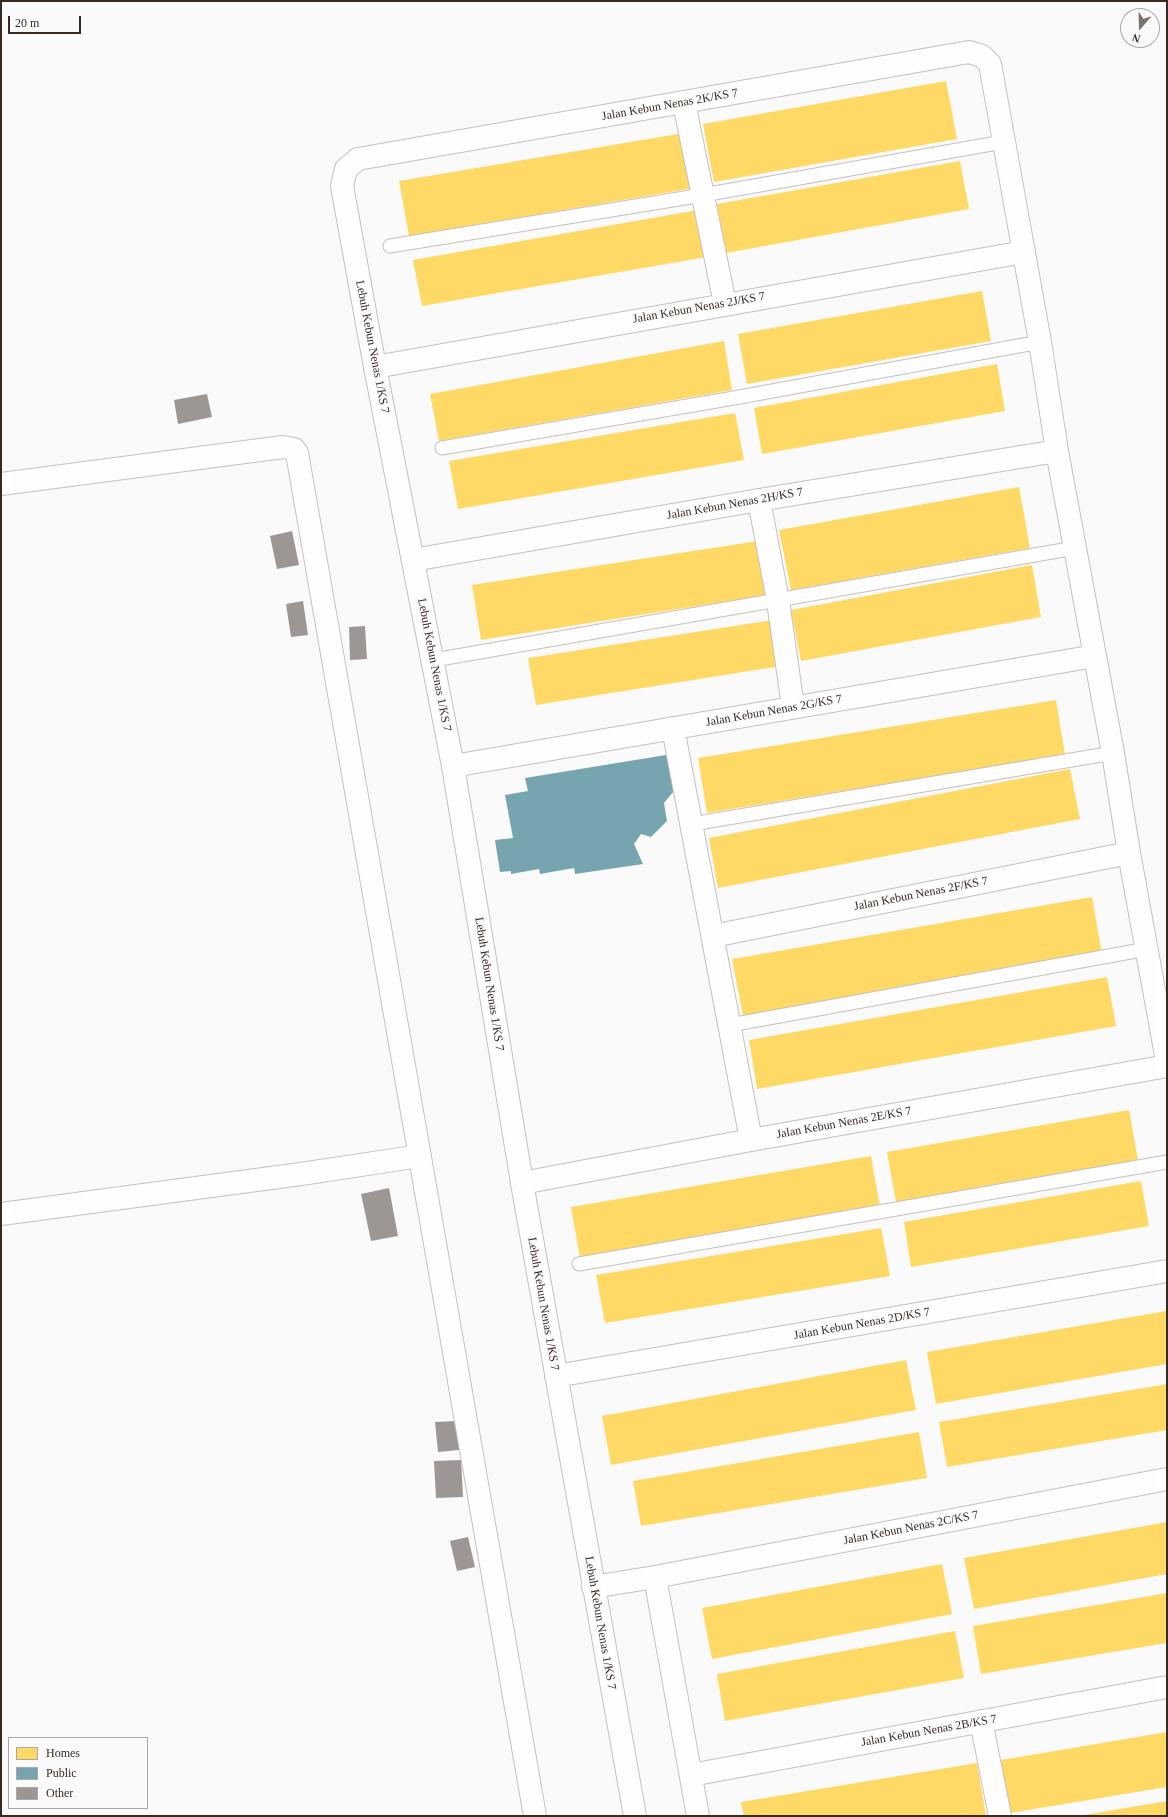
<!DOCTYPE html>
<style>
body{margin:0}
#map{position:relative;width:1168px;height:1817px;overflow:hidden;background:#fafafa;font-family:"Times New Roman",serif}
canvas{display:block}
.frame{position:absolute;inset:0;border:2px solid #372a23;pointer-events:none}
.legend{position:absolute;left:8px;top:1737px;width:140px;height:72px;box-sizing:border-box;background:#fafafa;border:1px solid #aca7a4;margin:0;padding:5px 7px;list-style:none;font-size:12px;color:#372a23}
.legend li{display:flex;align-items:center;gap:8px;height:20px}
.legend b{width:20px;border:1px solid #aca7a4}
.north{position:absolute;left:1120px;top:8px;width:40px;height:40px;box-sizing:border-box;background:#fafafa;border:1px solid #aca7a4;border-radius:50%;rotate:200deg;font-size:11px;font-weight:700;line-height:16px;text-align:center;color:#372a23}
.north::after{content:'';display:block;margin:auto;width:14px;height:18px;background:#7b736e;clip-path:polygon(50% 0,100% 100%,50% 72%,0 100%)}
.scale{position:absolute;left:8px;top:16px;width:73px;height:18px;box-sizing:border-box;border:2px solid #372a23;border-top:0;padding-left:5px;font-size:12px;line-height:14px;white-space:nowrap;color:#372a23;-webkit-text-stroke:3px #fafafa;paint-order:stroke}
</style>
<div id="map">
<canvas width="1168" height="1817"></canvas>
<div class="frame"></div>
<ul class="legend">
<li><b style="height:11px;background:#ffd966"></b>Homes</li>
<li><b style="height:11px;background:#76a5af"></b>Public</li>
<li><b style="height:11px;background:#9c9794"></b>Other</li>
</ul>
<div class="north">N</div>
<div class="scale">20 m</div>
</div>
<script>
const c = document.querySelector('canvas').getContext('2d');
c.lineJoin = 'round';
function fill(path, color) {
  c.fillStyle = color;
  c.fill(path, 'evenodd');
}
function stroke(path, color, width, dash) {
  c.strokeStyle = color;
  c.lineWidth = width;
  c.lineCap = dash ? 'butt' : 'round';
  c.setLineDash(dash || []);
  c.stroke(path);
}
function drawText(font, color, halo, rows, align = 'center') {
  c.font = font + ' "Times New Roman",serif';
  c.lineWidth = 4;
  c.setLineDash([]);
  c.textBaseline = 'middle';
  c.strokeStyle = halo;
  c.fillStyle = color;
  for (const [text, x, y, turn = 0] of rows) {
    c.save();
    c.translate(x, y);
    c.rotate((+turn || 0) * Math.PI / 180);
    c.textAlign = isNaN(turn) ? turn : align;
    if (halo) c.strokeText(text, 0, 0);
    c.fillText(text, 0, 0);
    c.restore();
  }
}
fill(new Path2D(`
 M946 81 957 139 714 182 703 124Z
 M684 133 694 188 409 236 399 181Z
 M960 161 969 209 726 253 717 204Z
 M698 210 707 257 422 306 413 260Z
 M982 291 991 341 747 384 738 334Z
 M724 341 732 390 439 441 430 394Z
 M997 364 1005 411 762 454 754 408Z
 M735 413 744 460 458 509 449 461Z
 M1019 487 1030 548 791 590 779 530Z
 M758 541 767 595 481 640 472 585Z
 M1032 565 1041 617 801 661 791 610Z
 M773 620 781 666 536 705 528 658Z
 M1056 700 1065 755 707 813 698 758Z
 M1070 769 1080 819 718 888 709 838Z
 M1092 897 1102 954 743 1016 732 959Z
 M1107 977 1116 1026 757 1089 749 1040Z
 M1129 1110 1138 1160 896 1202 887 1152Z
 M871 1156 880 1207 580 1258 571 1207Z
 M1141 1181 1149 1226 911 1267 904 1222Z
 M881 1228 890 1276 605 1323 596 1275Z
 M1166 1311 1167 1364 936 1404 927 1352Z
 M906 1360 916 1410 611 1465 602 1416Z
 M1167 1384V1430L947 1467 939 1422Z
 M919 1432 927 1478 641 1526 633 1481Z
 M1167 1522V1574L974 1609 964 1558Z
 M942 1564 952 1614 712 1659 702 1608Z
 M1167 1593V1643L981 1674 973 1626Z
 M955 1631 964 1678 725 1721 717 1674Z
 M1167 1732V1787L1010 1813 1001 1760Z
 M977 1763 986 1816H744L741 1802Z
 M1167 1801V1816H1085L1084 1815Z`), '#ffd966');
fill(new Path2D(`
 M672 754 678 786 664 803 667 821 651 837 641 834 634 844 643 864 575 874 574 868 540 874 539 869 511 874V871L500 872 495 840 513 838 505 795 528 791 525 778Z`), '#76a5af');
fill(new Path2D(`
 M207 394 212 417 178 424 174 400Z
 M292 531 299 565 277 569 270 536Z
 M303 601 308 635 291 637 286 604Z
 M365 626 367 659 350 660 349 627Z
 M389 1188 398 1236 371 1241 361 1194Z
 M457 1421 459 1450 438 1452 435 1422Z
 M461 1460 463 1497 436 1498 434 1461Z
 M468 1537 475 1567 457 1571 450 1541Z`), '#9c9794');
const lane = new Path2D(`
 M390 246 703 195 1003 142
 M442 448 734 398 1040 342
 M434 660 1075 548
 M692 824 1113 753
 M730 1025 1147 949
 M579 1264 1167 1162`);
const street = new Path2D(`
 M684 103 725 304
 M358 159 969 52 982 56 990 64 1040 342 1057 451 1113 753 1129 853 1167 1061
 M375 367 1024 252
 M1 484 283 447 294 449 297 453 535 1816
 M759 500 778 601 793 707
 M413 560 759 500 1057 451
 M673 728 751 1140
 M453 766 1095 656
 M713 936 1129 853
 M522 1183 751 1140 1167 1066
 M1 1214 301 1174 420 1156
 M556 1376 1167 1271
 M655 1577 698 1816
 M593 1587 655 1577 1167 1479
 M981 1721 1000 1816
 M691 1775 1167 1687`);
const secondary = new Path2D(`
 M358 159 346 169 342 186 375 367 453 766 522 1183 635 1816`);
stroke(lane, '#c6c0bd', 15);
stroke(street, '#c6c0bd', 24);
stroke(secondary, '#c6c0bd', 24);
stroke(lane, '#fefefe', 13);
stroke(street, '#fefefe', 22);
stroke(secondary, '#fefefe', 22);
drawText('12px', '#372a23', '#fafafa', [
 ["Jalan Kebun Nenas 2K/KS 7",670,105,-10],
 ["Jalan Kebun Nenas 2J/KS 7",699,308,-10],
 ["Lebuh Kebun Nenas 1/KS 7",372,347,79],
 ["Jalan Kebun Nenas 2H/KS 7",735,504,-10],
 ["Lebuh Kebun Nenas 1/KS 7",434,665,79],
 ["Jalan Kebun Nenas 2G/KS 7",774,711,-10],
 ["Jalan Kebun Nenas 2F/KS 7",921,894,-11],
 ["Lebuh Kebun Nenas 1/KS 7",489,984,81],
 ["Jalan Kebun Nenas 2E/KS 7",844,1123,-10],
 ["Lebuh Kebun Nenas 1/KS 7",543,1304,80],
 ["Jalan Kebun Nenas 2D/KS 7",862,1324,-10],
 ["Jalan Kebun Nenas 2C/KS 7",911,1528,-11],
 ["Lebuh Kebun Nenas 1/KS 7",600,1623,80],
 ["Jalan Kebun Nenas 2B/KS 7",929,1731,-10]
]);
</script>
